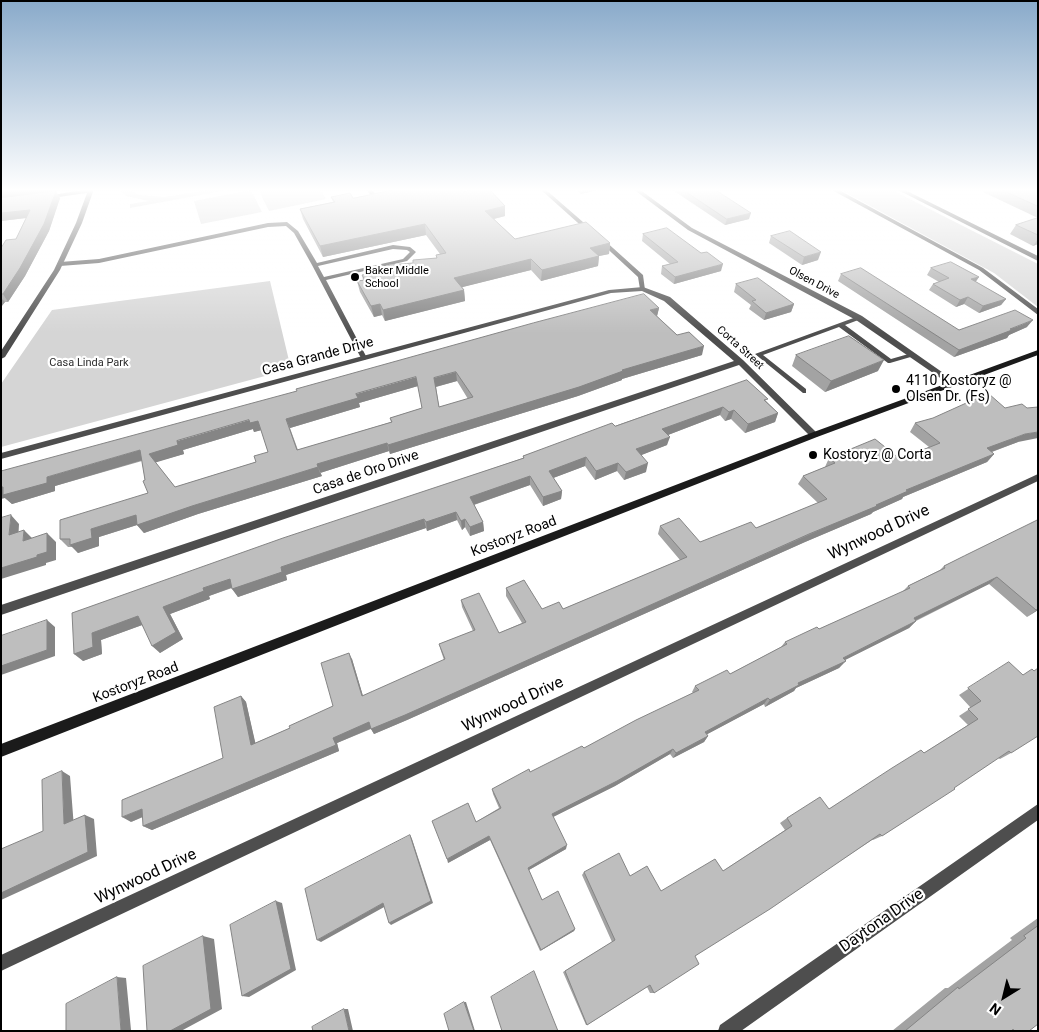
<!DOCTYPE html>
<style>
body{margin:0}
#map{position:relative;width:1039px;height:1032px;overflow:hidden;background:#fff;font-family:Roboto,sans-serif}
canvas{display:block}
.frame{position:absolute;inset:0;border:2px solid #000;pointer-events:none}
.north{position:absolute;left:979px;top:972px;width:50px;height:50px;-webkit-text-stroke:4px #fff;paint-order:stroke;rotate:216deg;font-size:14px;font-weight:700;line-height:20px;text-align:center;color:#000}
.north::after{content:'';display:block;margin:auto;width:18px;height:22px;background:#000;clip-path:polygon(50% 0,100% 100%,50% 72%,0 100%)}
</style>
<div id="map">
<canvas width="1039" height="1032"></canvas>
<div class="frame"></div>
<div class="north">N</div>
</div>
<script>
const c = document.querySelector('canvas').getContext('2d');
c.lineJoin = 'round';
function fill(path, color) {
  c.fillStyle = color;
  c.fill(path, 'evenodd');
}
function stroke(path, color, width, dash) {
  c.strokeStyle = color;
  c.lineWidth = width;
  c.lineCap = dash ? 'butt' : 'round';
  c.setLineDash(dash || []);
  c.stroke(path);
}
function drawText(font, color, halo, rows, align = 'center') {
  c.font = font + ' Roboto,sans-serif';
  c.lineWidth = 4.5;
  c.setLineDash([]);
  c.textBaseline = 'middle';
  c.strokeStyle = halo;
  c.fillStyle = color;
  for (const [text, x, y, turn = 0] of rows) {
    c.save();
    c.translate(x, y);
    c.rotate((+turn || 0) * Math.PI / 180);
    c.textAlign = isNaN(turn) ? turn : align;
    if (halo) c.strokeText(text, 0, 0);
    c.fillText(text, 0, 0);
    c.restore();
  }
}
fill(new Path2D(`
 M119 189H127L140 195 165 197 214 189H233L130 208V204L149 201 126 196Z
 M258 189H320L326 199 269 211Z
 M839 189H890L1038 264V307L994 273Z
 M251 190 262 212 201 224 194 201Z
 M270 281 291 369 1 447V384L52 310Z`), '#d5d5d5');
fill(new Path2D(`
 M366 189H371L378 197 377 198H373Z
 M540 189H545L591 229V231H587Z
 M287 222 298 231 317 263 393 245 410 247 416 252 407 261 326 280 367 358 366 359 364 360 361 358 312 265 294 233 286 226 268 227 99 263 60 266 57 264 60 262 99 259 268 223ZM393 249 407 250 410 252 403 259 324 277 318 266Z
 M599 239H603L643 275 645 290 640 289 638 277 599 241Z
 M859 316 862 318 861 319 845 325 891 359 912 353 915 355 914 356 890 363H888L839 327 763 355 806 389V393H803L755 354Z`), '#4e4e4e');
fill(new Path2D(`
 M88 189H94L82 223 60 270 5 357 1 359V351L54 270 76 223 87 193 44 199 41 197Z
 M633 189H639L692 228 862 316 959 384 958 386H952L856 320 688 230Z
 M643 287 670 297 743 360 817 433 818 435 817 437H811L739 365 1 615V605L734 361 664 301 642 291 611 293 1 459V453L609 290Z
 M1038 474V481L1 971V955Z
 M1038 804V820L741 1031H718L720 1025Z`), '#4e4e4e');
fill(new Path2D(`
 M830 189H837L983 268 1038 309V315L979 270Z
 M896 189H903L1038 256V261Z`), '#4e4e4e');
fill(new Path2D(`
 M1038 350V355L817 437 1 757V744L811 433Z`), '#1b1b1b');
fill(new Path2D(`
 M1 189 62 190 49 192 60 198 49 231 25 276 8 302H5L1 307V248L16 239 26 218 1 221Z
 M575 189H602L581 194Z
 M671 189H714L749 219 725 225Z
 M985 189H1038V218L983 192Z
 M463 192 505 206V216L494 219 515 239 610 243 609 254 599 256 598 266 541 281 531 270 462 287 464 290 465 301 385 321 382 315 374 317 360 292 357 281 363 280 362 275 436 258 440 254 426 235 323 257 303 219 300 209 333 202 331 197 353 198Z
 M1038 218V244L1033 246 1010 234 1016 225Z
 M643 234 701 253 721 271 674 284 661 274 662 266 670 264 642 241Z
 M771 236 818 260 802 265 769 243Z
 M931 268 976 282 1006 299 1001 305 979 313 964 304 956 307 929 290 933 284 939 282 927 275Z
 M841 274 959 330 1027 327 1009 335 1007 338 954 357 838 281Z
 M736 284 794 304 791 312 764 320 749 309 751 305 734 292Z
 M659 308 657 316 677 335 702 355 622 379V380L578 396 390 454 389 451 320 473 322 476 198 514 144 533 137 525 99 537V546L78 553 73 547H68L60 539 148 493 145 480 142 461 55 486V491L12 504 5 498ZM457 381 468 399 439 407 436 387ZM418 386 422 408 390 418 391 422 298 450 290 428 360 407 359 403ZM253 429 254 432 261 430 268 452 256 462 175 487 155 462 184 454 183 450Z
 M796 355 878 371 825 392 792 366Z
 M747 380 767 402 778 413 775 422 745 433 731 419 725 421 720 415 668 435 667 445 641 455 646 472 624 480 617 471 595 480 585 466 553 478 562 491 561 499 543 506 530 485 474 505 483 522 484 531 470 536 465 527 462 530 457 520 427 531 426 528 286 575 287 580 238 597 232 588 209 596 210 599 170 614 183 639 160 653 142 625 101 640 102 654 83 661 72 613 523 458V456L615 426Z
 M915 423 1018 442 992 452 994 454 987 462 903 497 902 499 873 512 871 514 805 542 407 720 374 734 371 729 337 743 339 751 152 830 143 826V817L131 822 223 758 241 696 246 702 255 743 290 728 333 706 352 659 363 696 444 660 441 651 439 644 473 631 462 607 461 600 499 633 522 623 506 596V588L542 609H563L680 560 658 534 660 526 700 542 756 528 818 503 798 484 803 476 825 467 829 458 900 459 929 447 910 432Z
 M1038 520V610L1027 617 989 584 916 621 909 628 845 660 839 668 796 688 794 691 765 707 764 704 707 734 708 736 704 742 673 758 670 754 615 786 553 817 566 849 529 870 542 900 575 929 574 931 540 951 490 840 448 863 476 822 499 808 493 794 492 789 584 748 693 693 692 692 695 686 730 674 781 647 785 642 819 629 902 592 908 586 940 570 944 566Z
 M1009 662 1011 753 1000 759 998 758 882 836 873 840H872L695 956 654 993H650L647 987 587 1025H586L563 972 612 942 582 875 584 872 630 876 661 891 723 871 785 830 780 823 787 818 829 809 924 753 968 725 959 716 971 708 959 695Z
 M1038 918V1024L1029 1031H892L945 988H948L1012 940 1010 938Z`), '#a3a3a3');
fill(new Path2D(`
 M17 189H63L62 190 1 199V191Z
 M582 189H602L581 194Z
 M56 191 60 198 49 231 25 276 8 302 3 294Z
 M505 206V216L485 221V211Z
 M30 210 34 217 1 221V213Z
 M751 213 749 219 725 225 727 219Z
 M425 224 426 235 323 257 320 246Z
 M1038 239V244L1033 246Z
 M610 243 609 254 599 256 598 266 541 281 542 270 590 248Z
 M821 252 818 260 802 265 804 257Z
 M531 259V270L455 289 454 278Z
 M723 264 721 271 674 284 675 277Z
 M979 277 975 283 971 279Z
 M464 290 465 301 385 321 383 310Z
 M968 297 964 304 956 307 960 300Z
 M1 298 5 302 1 307Z
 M1006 299 1001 305 979 313 983 306Z
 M380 304 382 315 374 317 371 306Z
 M794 304 791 312 764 320 766 313Z
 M659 308 657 316 650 310Z
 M1033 320 1027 327 1009 335 1007 338 954 357 959 350Z
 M704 346 702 355 622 379V380L578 396 390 454 388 445 622 370Z
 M884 360 878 371 825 392 831 381Z
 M456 372 457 381 435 387 434 378Z
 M416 377 418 386 359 403 360 407 290 428 286 419 356 394Z
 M723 407 720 415 660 438 662 429Z
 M734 410 731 419 725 421 729 412Z
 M778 413 775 422 745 433 748 424Z
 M249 420 258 421 262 430 254 432 253 429 183 450 184 454 154 463 149 454 177 441Z
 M1038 432V438L1018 442 980 456 987 448 1025 434Z
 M670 437 667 445 634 458 636 449Z
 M387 443 389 451 320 473 317 464Z
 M140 450 146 459 55 486V491L12 504 5 498 1 499V487L47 477Z
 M994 454 987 462 903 497 902 499 873 512 871 514 805 542 407 720 374 734 371 729 876 505 906 490Z
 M586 457 585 466 548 480 549 471Z
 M618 463 617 471 595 480 596 471Z
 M648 463 646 472 624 480 626 472Z
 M318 467 322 476 198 514 144 533 137 525 99 537V546L78 553 70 545 91 529 136 515 192 506Z
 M530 476V485L470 506V497Z
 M562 491 561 499 543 506V497Z
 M456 512 457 520 427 531 426 522Z
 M11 515 19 524 18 543 9 535Z
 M424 519 426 528 286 575 287 580 238 597 232 589 281 567Z
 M465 519V527L462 530 461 521Z
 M483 522 484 531 470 536V527Z
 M24 530 33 539 23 541Z
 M47 533 56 542V560L46 563V565L1 579V568L37 555Z
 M997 577 989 584 906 625 914 618Z
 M230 579 236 586 209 596 210 599 170 614 183 639 160 653 152 646 163 607 203 588Z
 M1038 609V610L1027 617Z
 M138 616 145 624 101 640 102 654 83 661 74 654 92 633Z
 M47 620 55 627V656L1 675V666Z
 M916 621 909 628 837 664 843 658Z
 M349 653 352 659 365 703 362 696Z
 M846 661 839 668 796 688 794 691 765 707 770 700 798 683Z
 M241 696 246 702 257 750 251 745Z
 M768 698 764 704 702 737 705 732Z
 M369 722 372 728 337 743 339 751 152 830 143 826 333 738Z
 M708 736 704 742 673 758 676 753Z
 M673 749 670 754 615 786 551 818 552 814Z
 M62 771 70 776 74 828 64 824Z
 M142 809 151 813 131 822 122 817Z
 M85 815 94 819 97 856 1 900V893Z
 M410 835 412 839 433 903 391 925 389 923Z
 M489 836 490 840 448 863 447 859Z
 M567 845 566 849 527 871 528 868Z
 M276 901 282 903 296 970 249 997 242 996Z
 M383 903 386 906 321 942 317 940Z
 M575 929 574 931 540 951 541 950Z
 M203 936 214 939 222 1009 181 1031H170Z
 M117 977 126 978 131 1030 130 1031H121Z
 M464 1002H466L475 1031H474Z
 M344 1009H348L353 1031H349Z`), '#858585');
const building = new Path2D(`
 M1 189H17L1 191Z
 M398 189H460L463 192 475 189H489L505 206 485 211 515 239 586 222 610 243 590 248 599 256 542 270 531 259 454 278 464 290 383 310 380 304 371 306 357 281 365 280 362 275 389 269V265L413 263V260L437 258 436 255 446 253 425 224 320 246 300 209 335 202 331 197 350 193 353 198Z
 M682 189H714L751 213 727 219Z
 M1000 189H1038V206Z
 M56 191 44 224 20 268 3 294H1V248L6 240 16 239 30 210 1 213V198Z
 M1038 218V235L1016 225Z
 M667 228 701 253 707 252 723 264 675 277 662 266 678 262 643 234Z
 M790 231 821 252 804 257 771 236Z
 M951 262 979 277 971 279 1006 299 983 306 968 297 960 300 933 284 949 278 931 268Z
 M861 268 959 330 1015 310 1033 320 1010 329 1012 330 959 350 841 274Z
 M758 278 794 304 766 313 752 301 756 300 736 284Z
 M644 294 659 308 650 310 677 335 689 332 704 346 622 370 623 371 579 387 388 445 387 443 317 464 318 467 192 506 137 525 136 515 91 529 92 538 70 545V539H60V520L148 493 143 481 145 480 140 450 47 477V483L3 495V487H1V471L297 391 296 389 533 323ZM456 372 473 397 439 407 434 378ZM416 377 422 408 390 418 392 422 297 450 286 419 358 398 356 394ZM249 420 250 423 258 421 268 452 254 456 256 462 175 487 149 454 178 445 177 441Z
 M849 336 884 360 831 381 796 355Z
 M747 380 768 399 764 400 778 413 748 424 734 410 729 412 723 407 662 429 670 437 636 449 648 463 626 472 618 463 596 471 586 457 549 471 562 491 543 497 530 476 470 497 483 522 470 527 465 519 461 521 456 512 426 522 424 519 281 567 282 572 232 589 230 579 203 588 204 591 163 607 176 632 152 646 138 616 92 633 93 647 74 654 72 613 283 538 524 458 523 456 612 423 615 426Z
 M989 394 1005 408 1022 404 1027 408 1038 407V432L1025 434 987 448 994 454 906 490 908 491 876 505 877 506 809 534 405 715 371 729 369 722 333 738 336 745 143 826 142 809 122 817V800L223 758 214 707 241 696 251 745 290 728 289 726 333 706 321 663 349 653 362 696 445 659 439 644 475 630 461 600 479 593 499 633 526 622 506 588 524 580 542 609 559 602 563 609 687 557 660 526 679 518 700 542 751 522 756 528 827 499 803 476 835 463 829 458 875 439 900 459 940 443 915 423 933 418 973 400Z
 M11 515 9 535 24 530 23 541 47 533V552L37 555V557L1 568V518Z
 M1038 520V609L1036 610 997 577 914 618 916 621 843 658 846 661 798 683 799 685 770 700 768 698 705 732 708 736 676 753 673 749 617 781 552 814 567 845 528 868 542 900 558 891 575 929 541 950 489 836 447 859 432 821 468 803 476 822 501 808 492 789 529 769 530 772 582 746 584 748 636 720 699 690 695 686 727 670 730 674 787 644 785 642 817 627 819 629 910 588 908 586 945 568 944 566 964 556Z
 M47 620V650L1 666V636Z
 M1009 662 1023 675 1032 669 1034 671 1038 668V736L1011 753 1009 751 954 788 955 789 882 836 880 834 770 909 695 956 699 964 654 993 650 985 587 1025 565 971 615 940 584 872 619 853 630 876 647 866 661 891 715 859 723 871 792 826 787 818 820 797 829 809 892 768 921 750 924 753 978 719 968 709 981 701 968 688Z
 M62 771 64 824 85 815 88 852 1 893V849L43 831 42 780Z
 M410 835 431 901 389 923 383 903 317 940 305 889Z
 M276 901 291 969 242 996 230 925Z
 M1038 926V1024L1029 1031H1014L1013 1029 1012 1031H905L958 987 959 989 1026 938 1024 936Z
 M203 936 211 1009 170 1031H147L143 966Z
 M534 971 558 1031H502L491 997Z
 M117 977 121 1031H66V1004Z
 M464 1002 474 1031H449L444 1014Z
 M344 1009 349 1031H313L312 1027Z`);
fill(building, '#bebebe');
stroke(building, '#858585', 1);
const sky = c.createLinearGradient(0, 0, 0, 333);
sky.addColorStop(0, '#89aaca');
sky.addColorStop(0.57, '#fff');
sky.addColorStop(1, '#ffffff00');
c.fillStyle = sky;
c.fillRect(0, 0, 1039, 333);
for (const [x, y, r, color] of [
 [355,277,5,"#000"],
 [896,389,5,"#000"],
 [813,455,5,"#000"]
]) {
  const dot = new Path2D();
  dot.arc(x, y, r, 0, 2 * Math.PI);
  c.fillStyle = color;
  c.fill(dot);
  stroke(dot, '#fff', 2);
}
drawText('11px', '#000', '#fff', [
 ["Baker Middle",365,271],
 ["School",365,284]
], 'left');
drawText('11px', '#000', '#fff', [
 ["Olsen Drive",814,283,28],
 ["Corta Street",740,348,42]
]);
drawText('11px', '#2c2c2c', '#fff', [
 ["Casa Linda Park",89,363]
]);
drawText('14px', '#000', '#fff', [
 ["Casa Grande Drive",318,357,-15],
 ["Casa de Oro Drive",366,473,-19],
 ["Kostoryz Road",514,537,-21],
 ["Kostoryz Road",136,683,-21]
]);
drawText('14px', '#000', '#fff', [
 ["4110 Kostoryz @",906,381],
 ["Olsen Dr. (Fs)",906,397],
 ["Kostoryz @ Corta",823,455]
], 'left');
drawText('16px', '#000', '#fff', [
 ["Wynwood Drive",879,533,-25],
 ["Wynwood Drive",513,705,-25],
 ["Wynwood Drive",146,877,-25],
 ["Daytona Drive",882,921,-35]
]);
</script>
